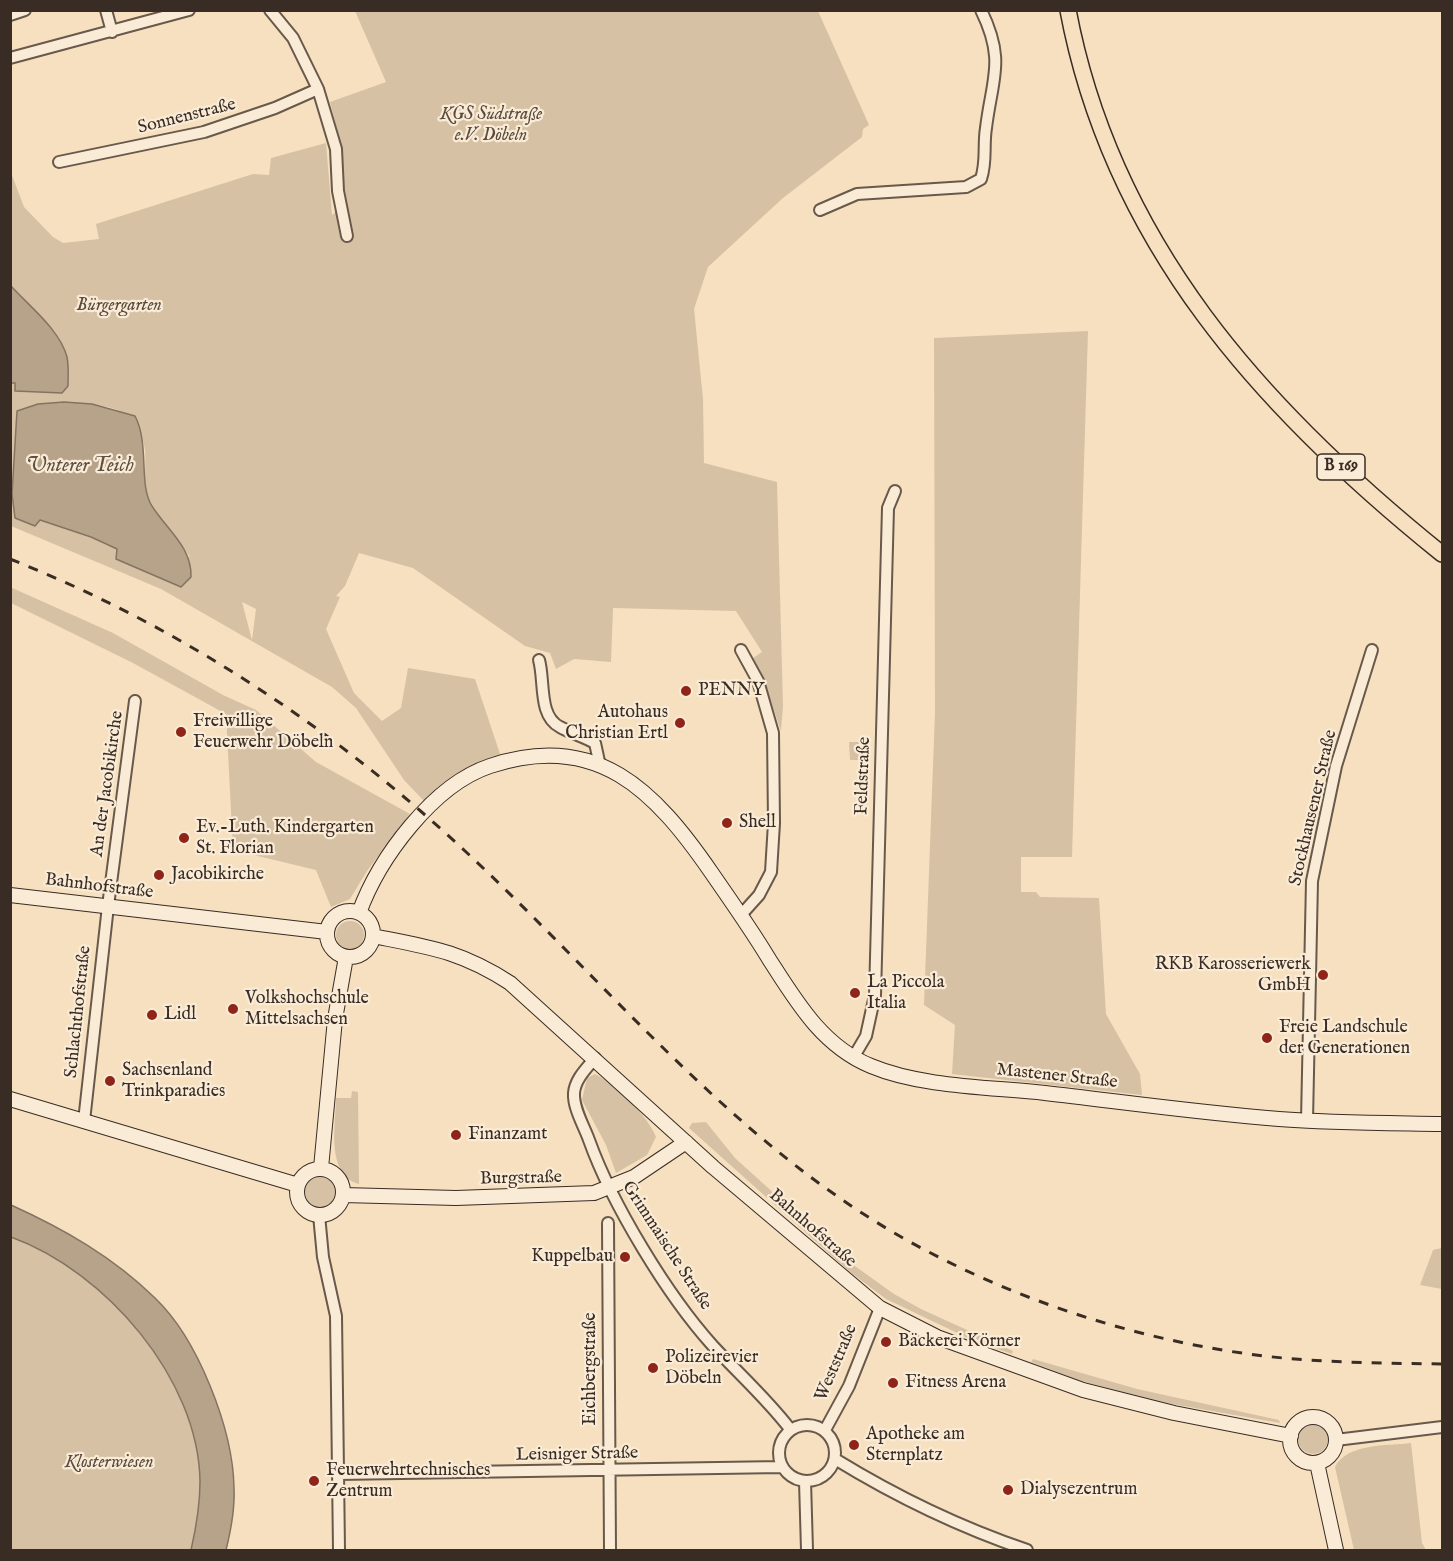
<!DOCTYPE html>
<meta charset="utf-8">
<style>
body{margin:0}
#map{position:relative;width:1453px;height:1561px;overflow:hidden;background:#f6e0bf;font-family:"IM FELL English",serif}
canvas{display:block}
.frame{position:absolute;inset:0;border:12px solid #392c24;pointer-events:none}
</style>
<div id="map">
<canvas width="1453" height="1561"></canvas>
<div class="frame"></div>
</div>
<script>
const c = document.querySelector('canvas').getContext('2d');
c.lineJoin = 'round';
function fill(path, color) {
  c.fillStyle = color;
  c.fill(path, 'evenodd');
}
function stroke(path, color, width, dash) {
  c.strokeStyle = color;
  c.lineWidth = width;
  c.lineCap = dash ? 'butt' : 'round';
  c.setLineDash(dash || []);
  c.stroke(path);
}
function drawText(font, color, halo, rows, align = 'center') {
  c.font = font + ' "IM FELL English",serif';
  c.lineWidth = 4.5;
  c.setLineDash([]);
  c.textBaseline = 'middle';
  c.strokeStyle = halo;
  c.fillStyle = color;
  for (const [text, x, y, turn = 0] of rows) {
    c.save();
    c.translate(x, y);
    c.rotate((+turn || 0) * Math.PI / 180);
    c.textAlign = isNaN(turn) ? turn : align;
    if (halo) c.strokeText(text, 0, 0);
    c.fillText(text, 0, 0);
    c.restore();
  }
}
fill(new Path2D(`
 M355 11H818L869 125 863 129 862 137 783 198 708 267 694 309 703 399 704 463 777 482 783 706 781 731 764 681 753 658 762 652 736 611 613 608 611 662 574 659 556 669 550 653 525 646 413 568 359 553 345 586 336 596 340 597 326 629 354 693 382 721 401 708 408 668 475 679 501 757 453 778 424 801 404 780 356 708 332 687 161 589 11 526V383H15V391L60 342 11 286 10 170 24 207 53 237 63 243 99 239 96 224 253 174 269 175 271 158 326 143 332 215 344 206 341 145 330 102 386 82ZM64 402C102 405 140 404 145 450 146 464 144 478 146 492 149 504 180 543 190 557L108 546 91 537 40 520 12 494 18 411 38 404ZM242 602 256 609 252 640Z
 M1088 331 1072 857H1021V892H1036L1040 897 1099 898 1106 1014 1140 1074 1142 1095 952 1074 955 1025 924 1005 935 712 934 338Z
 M10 587 113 633 223 695 256 710 316 762 410 814 367 871 350 899 331 907 316 870 233 850 226 714 133 663 11 603Z
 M849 742H868L867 760H850Z
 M336 935a14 14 0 1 1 28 0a14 14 0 1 1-28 0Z
 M595 1074C614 1083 649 1117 656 1137L647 1155 616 1173 606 1145 582 1100 587 1078Z
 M352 1091 358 1092 359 1184C325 1175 336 1123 336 1098H351Z
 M706 1122 735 1158 852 1264 894 1294 921 1309 1013 1351 1012 1354 972 1340 886 1299 850 1272 689 1128 692 1123Z
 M305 1192a15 15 0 1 1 30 0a15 15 0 1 1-30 0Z
 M11 1237C105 1271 199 1379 200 1482 200 1506 196 1528 191 1550H11Z
 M1442 1248V1289L1420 1285 1433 1250Z
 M1033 1359 1137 1389 1279 1420 1280 1423 1155 1401 1078 1380 1031 1362Z
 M1298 1439a15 15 0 1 1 30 0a15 15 0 1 1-30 0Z
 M1411 1443 1422 1543 1426 1550H1354L1335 1467C1347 1443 1387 1446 1411 1443Z`), '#d6c1a5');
const water = new Path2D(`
 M11 286C29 306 60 330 67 357 69 367 68 377 68 386L62 393 15 391V383H11Z
 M64 402 92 404 135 416C150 445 138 484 152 506 167 530 192 547 191 577L181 587 116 559 117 549 91 537 40 520 35 526 15 518 12 494 17 411 38 404Z
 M11 1205C64 1229 113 1257 155 1298 198 1339 233 1429 234 1488 235 1509 231 1530 226 1550H191C196 1528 200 1506 200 1482 199 1379 105 1271 11 1237Z`);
fill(water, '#b6a38a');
stroke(water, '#847361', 1.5);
const street = new Path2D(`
 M106 10 112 32
 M270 10 293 38 318 89 336 149 338 191 347 236
 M10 15 25 10
 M10 58 189 10
 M59 162 204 132 275 108 318 89
 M820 210 857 194 966 187 981 179C987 161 983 146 986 128 992 78 1006 61 981 10
 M741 650 758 681 773 733 774 823 771 872 759 895 741 915
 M539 660C545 681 538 716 560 727 571 733 584 737 595 743L600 766
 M595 1058C587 1068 575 1079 574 1093 573 1108 584 1126 589 1140 612 1204 667 1295 713 1346 739 1374 767 1399 790 1429
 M853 1058 866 1036 875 995 888 508 895 491
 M1307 1120 1312 881 1336 766 1372 650
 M84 1121 108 906 135 701
 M319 1215 323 1257 336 1316 339 1550
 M608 1223 610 1550
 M779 1453a28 28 0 1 1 56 0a28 28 0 1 1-56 0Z
 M825 1430 849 1386 880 1308
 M1336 1440 1442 1427
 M835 1459C897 1497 959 1527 1027 1550
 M338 1474 781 1467
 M805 1481 807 1550`);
const secondary = new Path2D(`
 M10 895 327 932
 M327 934a23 23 0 1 1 46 0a23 23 0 1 1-46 0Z
 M359 913C379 858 433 785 490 766 597 730 655 791 711 872 731 901 751 929 769 959 796 1001 822 1046 871 1066 921 1087 990 1087 1045 1093 1123 1102 1201 1113 1279 1119 1333 1123 1388 1123 1442 1124
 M373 936C429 947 461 951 510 983L713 1167 880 1308 937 1337 1083 1390 1174 1413 1291 1436
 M10 1099 298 1185
 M321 1168 335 1019 346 957
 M297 1192a23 23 0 1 1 46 0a23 23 0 1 1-46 0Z
 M343 1195 456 1198 594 1193 634 1177 686 1142
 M1290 1440a23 23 0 1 1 46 0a23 23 0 1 1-46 0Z
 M1317 1463 1336 1550`);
const primary = new Path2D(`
 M1068 10C1112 244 1263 410 1442 554`);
stroke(street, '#68594b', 14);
stroke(secondary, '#392c24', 16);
stroke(primary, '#392c24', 18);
stroke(street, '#f9ebd5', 10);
stroke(secondary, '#f9ebd5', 14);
stroke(primary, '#f6e0bf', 15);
stroke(new Path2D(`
 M10 559C179 626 332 727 465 851 608 984 731 1140 903 1238 1013 1300 1139 1341 1264 1356 1324 1363 1383 1363 1442 1364`), '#392c24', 3, [10, 10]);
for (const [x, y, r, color] of [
 [686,691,6,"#8f2418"],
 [680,723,6,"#8f2418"],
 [181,732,6,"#8f2418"],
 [727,823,6,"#8f2418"],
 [184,838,6,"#8f2418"],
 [159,875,6,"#8f2418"],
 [1323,975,6,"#8f2418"],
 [855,993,6,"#8f2418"],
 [233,1009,6,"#8f2418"],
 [152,1015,6,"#8f2418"],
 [1267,1038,6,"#8f2418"],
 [110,1081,6,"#8f2418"],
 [456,1135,6,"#8f2418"],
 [625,1257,6,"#8f2418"],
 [886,1342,6,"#8f2418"],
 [653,1368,6,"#8f2418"],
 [893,1383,6,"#8f2418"],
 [854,1445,6,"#8f2418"],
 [314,1481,6,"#8f2418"],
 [1008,1490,6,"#8f2418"]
]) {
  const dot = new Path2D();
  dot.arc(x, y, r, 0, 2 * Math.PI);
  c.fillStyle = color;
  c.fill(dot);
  stroke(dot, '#f9ebd5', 2);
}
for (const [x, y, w] of [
 [1341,467,48]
]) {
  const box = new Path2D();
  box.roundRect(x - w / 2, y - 13, w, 26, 4.5);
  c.fillStyle = '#f9ebd5';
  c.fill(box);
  stroke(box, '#392c24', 1.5);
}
drawText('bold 16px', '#392c24', null, [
 ["B 169",1341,467]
]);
drawText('italic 18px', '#584a3e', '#f9ebd5', [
 ["KGS Südstraße",491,115],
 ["e.V. Döbeln",491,136],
 ["Bürgergarten",119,306],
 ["Klosterwiesen",109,1463]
]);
drawText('18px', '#392c24', '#f9ebd5', [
 ["Sonnenstraße",187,117,-14],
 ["Feldstraße",864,776,-88],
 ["An der Jacobikirche",108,784,-82],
 ["Stockhausener Straße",1314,808,-77],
 ["Bahnhofstraße",99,887,7],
 ["Schlachthofstraße",79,1012,-84],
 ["Mastener Straße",1057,1077,6],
 ["Burgstraße",521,1179,-1],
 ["Bahnhofstraße",812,1229,41],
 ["Grimmaische Straße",666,1246,57],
 ["Weststraße",837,1363,-67],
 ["Eichbergstraße",591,1369,-90],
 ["Leisniger Straße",577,1455,-1]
]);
drawText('18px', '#392c24', '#f9ebd5', [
 ["PENNY",698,691],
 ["Autohaus",668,713,"right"],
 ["Christian Ertl",668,734,"right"],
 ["Freiwillige",193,722],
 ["Feuerwehr Döbeln",193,743],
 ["Shell",739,823],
 ["Ev.-Luth. Kindergarten",196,828],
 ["St. Florian",196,849],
 ["Jacobikirche",171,875],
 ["RKB Karosseriewerk",1311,965,"right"],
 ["GmbH",1311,986,"right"],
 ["La Piccola",867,983],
 ["Italia",867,1004],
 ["Volkshochschule",245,999],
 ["Mittelsachsen",245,1020],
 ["Lidl",164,1015],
 ["Freie Landschule",1279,1028],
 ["der Generationen",1279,1049],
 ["Sachsenland",122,1071],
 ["Trinkparadies",122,1092],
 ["Finanzamt",468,1135],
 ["Kuppelbau",613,1257,"right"],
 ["Bäckerei Körner",898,1342],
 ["Polizeirevier",665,1358],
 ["Döbeln",665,1379],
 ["Fitness Arena",905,1383],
 ["Apotheke am",866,1435],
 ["Sternplatz",866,1456],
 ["Feuerwehrtechnisches",326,1471],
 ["Zentrum",326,1492],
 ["Dialysezentrum",1020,1490]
], 'left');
drawText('italic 20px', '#5e5043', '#f9ebd5', [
 ["Unterer Teich",80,467]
]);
</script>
